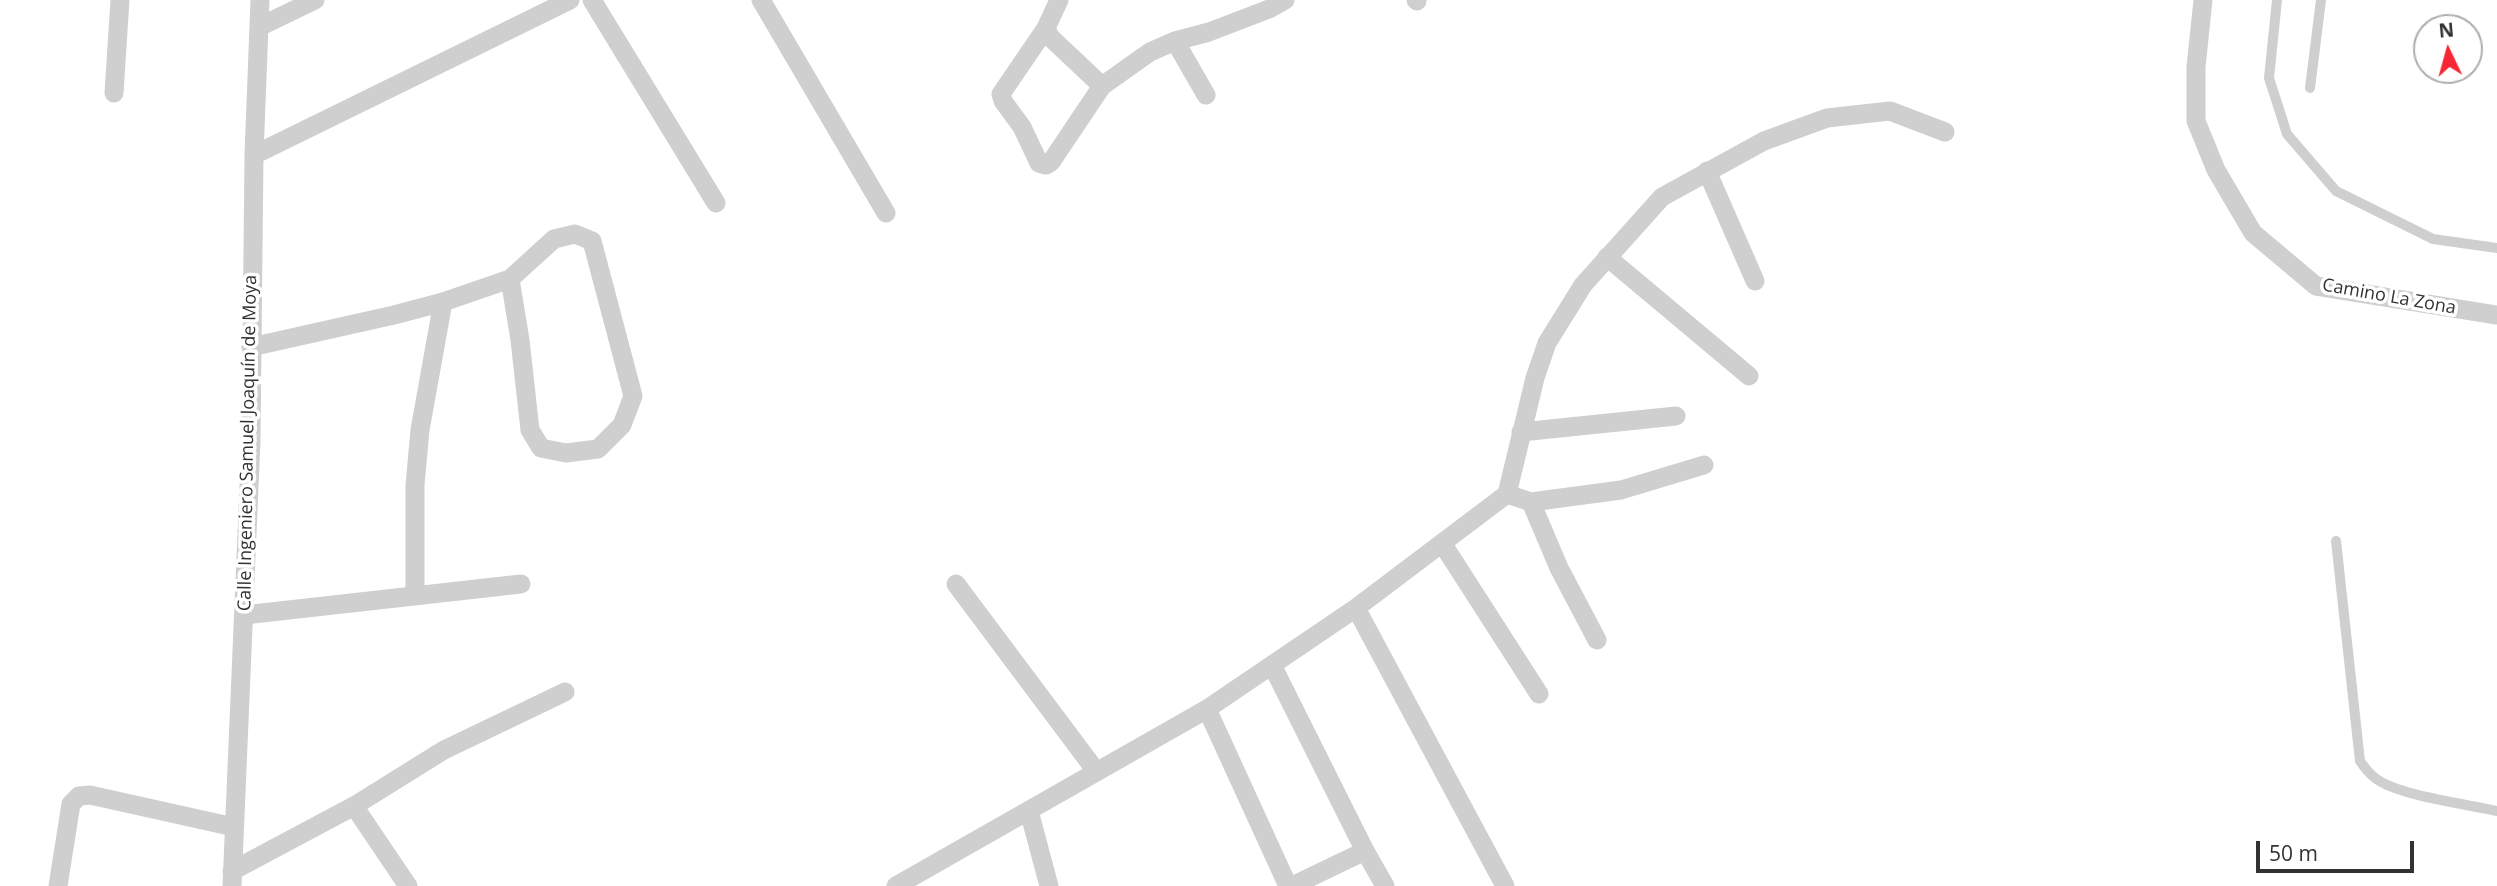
<!DOCTYPE html>
<meta charset="utf-8">
<style>
body{margin:0}
#map{position:relative;width:2497px;height:886px;overflow:hidden;background:#fff;font-family:"Open Sans",sans-serif}
canvas{display:block}
.north{position:absolute;left:2413px;top:14px;width:70px;height:70px;box-sizing:border-box;background:#fff;border:2px solid #adadad;border-radius:50%;rotate:355deg;font-size:19px;font-weight:700;line-height:28px;text-align:center;color:#323232}
.north::after{content:'';display:block;margin:auto;width:24px;height:32px;background:#f72634;clip-path:polygon(50% 0,100% 100%,50% 72%,0 100%)}
.scale{position:absolute;left:2256px;top:841px;width:158px;height:32px;box-sizing:border-box;border:4px solid #323232;border-top:0;padding-left:9px;font-size:21px;line-height:24px;white-space:nowrap;color:#323232;-webkit-text-stroke:5px #fff;paint-order:stroke}
</style>
<div id="map">
<canvas width="2497" height="886"></canvas>
<div class="north">N</div>
<div class="scale">50 m</div>
</div>
<script>
const c = document.querySelector('canvas').getContext('2d');
c.lineJoin = 'round';
function stroke(path, color, width, dash) {
  c.strokeStyle = color;
  c.lineWidth = width;
  c.lineCap = dash ? 'butt' : 'round';
  c.setLineDash(dash || []);
  c.stroke(path);
}
function drawText(font, color, halo, rows, align = 'center') {
  c.font = font + ' "Open Sans",sans-serif';
  c.lineWidth = 7;
  c.setLineDash([]);
  c.textBaseline = 'middle';
  c.strokeStyle = halo;
  c.fillStyle = color;
  for (const [text, x, y, turn = 0] of rows) {
    c.save();
    c.translate(x, y);
    c.rotate((+turn || 0) * Math.PI / 180);
    c.textAlign = isNaN(turn) ? turn : align;
    if (halo) c.strokeText(text, 0, 0);
    c.fillText(text, 0, 0);
    c.restore();
  }
}
stroke(new Path2D(`
 M2277 0 2269 78 2287 134 2336 191 2433 239 2497 248
 M2310 88 2321 0
 M2336 541 2360 761C2364 767 2369 773 2375 778 2399 796 2466 804 2497 811`), '#cfcfcf', 10);
stroke(new Path2D(`
 M592 0 716 203
 M761 0 886 213
 M1059 0 1046 28 1050 37 1102 86
 M1416 0 1417 1
 M2203 0 2196 67V121L2216 170 2253 233 2316 286 2497 315
 M259 27 315 0
 M1046 28 1001 94 1003 101 1022 127 1039 163 1046 165 1051 162 1102 86 1150 52 1175 41 1209 32 1269 9 1285 0
 M1175 41 1206 95
 M114 93 120 0
 M254 155 570 0
 M1707 171 1755 281
 M1607 257 1749 376
 M251 347 394 315 443 302 510 279 554 239 575 234 592 241 633 396 622 425 598 449 566 453 541 448 530 430 520 340 510 279
 M1521 432 1676 416
 M1507 494 1531 502 1559 568 1597 640
 M1531 502 1621 490 1704 465
 M1442 543 1539 694
 M956 584 1096 771
 M415 596V485L420 430 443 302
 M1356 608 1505 886
 M244 615 521 584
 M1272 665 1365 851 1385 886
 M1207 709 1288 886
 M354 806 444 750 565 692
 M1029 811 1049 886
 M232 871 354 806 408 886
 M58 886 71 804 79 796 90 795 234 827
 M232 886 251 440 254 155 260 0
 M896 886 1207 709 1356 608 1507 494 1535 378 1547 343 1583 285 1662 197 1764 141 1827 118 1890 111 1945 132
 M1292 886 1365 851`), '#cfcfcf', 19);
drawText('18px', '#323232', '#fff', [
 ["Camino La Zona",2389,297,10],
 ["Calle Ingeniero Samuel Joaquín de Moya",248,443,-89]
]);
</script>
